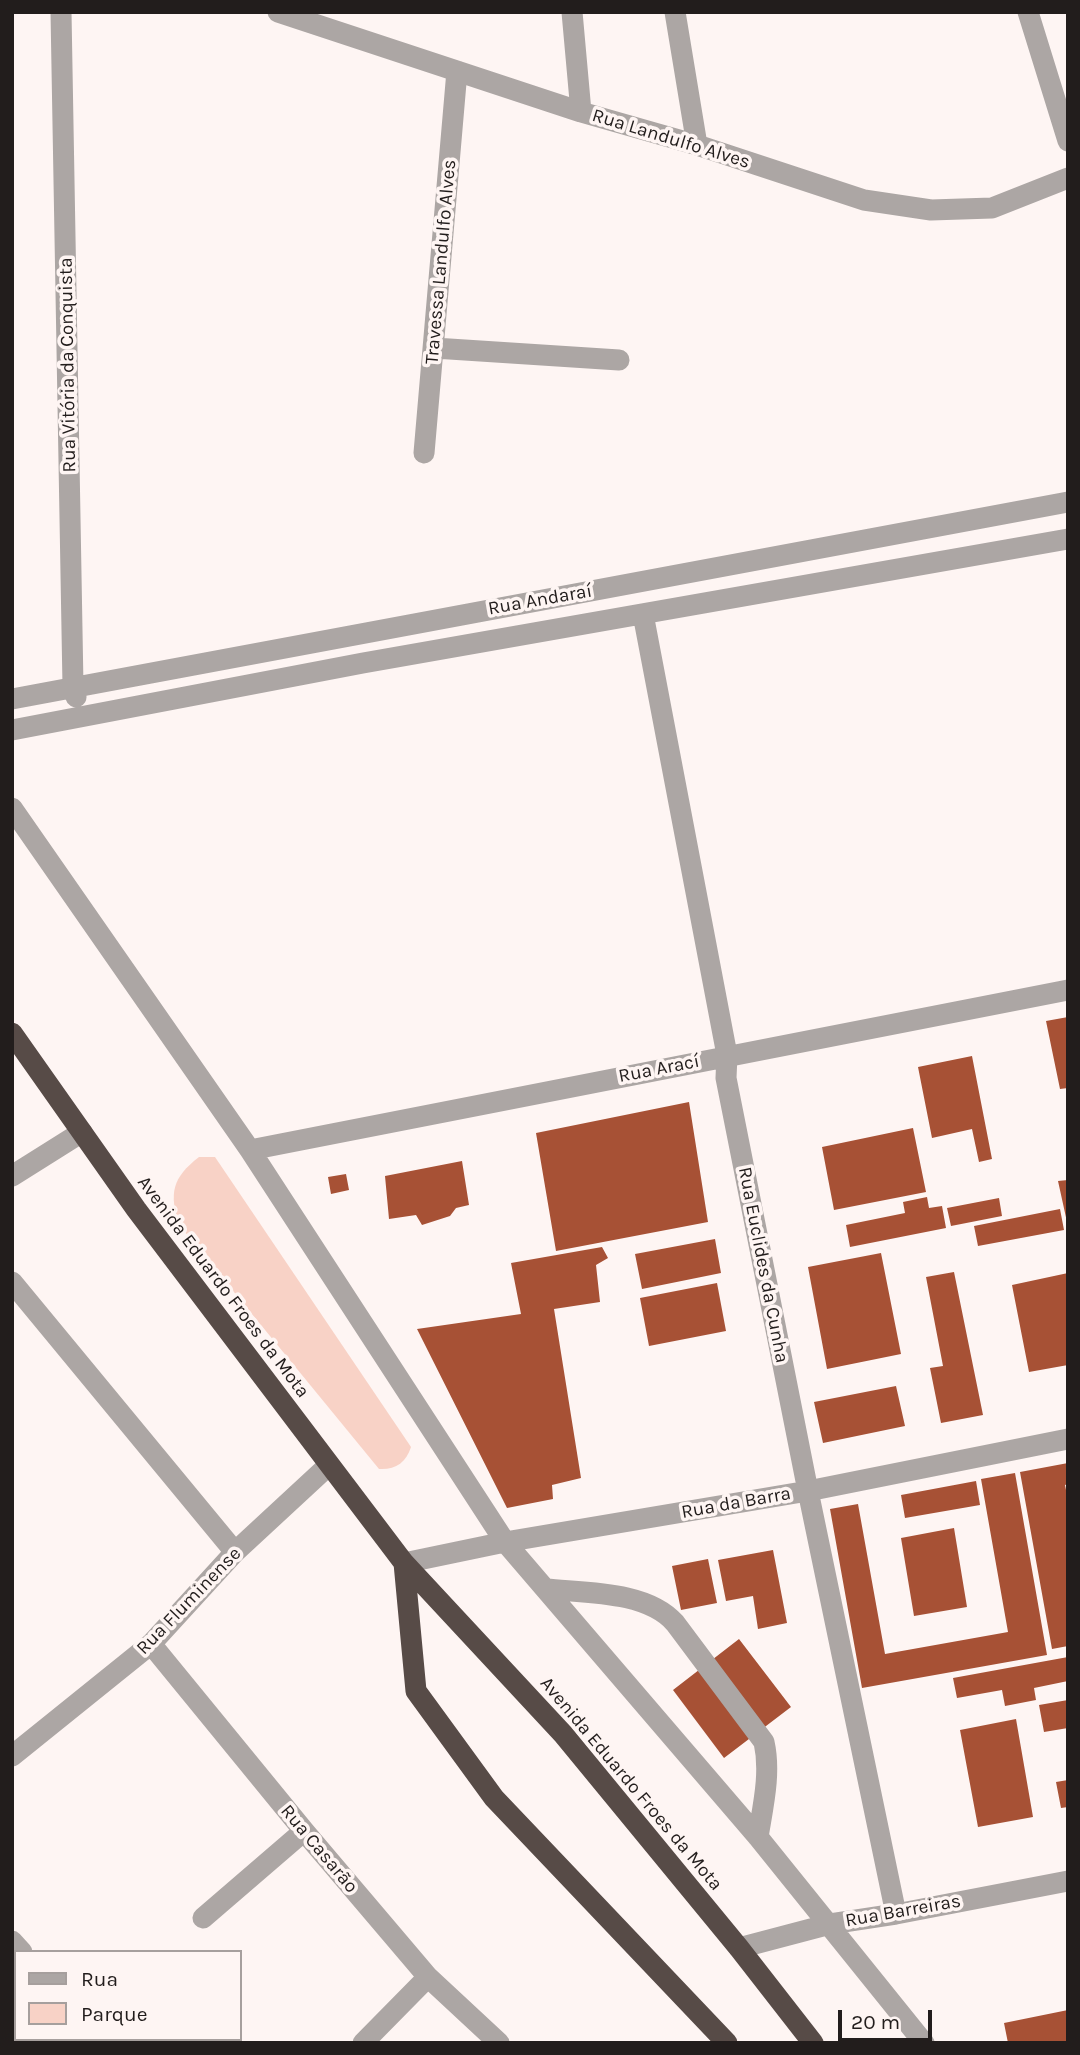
<!DOCTYPE html>
<meta charset="utf-8">
<style>
body{margin:0}
#map{position:relative;width:1080px;height:2055px;overflow:hidden;background:#fef5f3;font-family:Karla,sans-serif}
canvas{display:block}
.frame{position:absolute;inset:0;border:14px solid #221d1c;pointer-events:none}
.legend{position:absolute;left:14px;top:1950px;width:228px;height:91px;box-sizing:border-box;background:#fef5f3;border:2px solid #a69f9d;margin:0;padding:9px 12px;list-style:none;font-size:21px;color:#221d1c}
.legend li{display:flex;align-items:center;gap:14px;height:35px}
.legend b{width:35px;border:2px solid #a69f9d}
.scale{position:absolute;left:838px;top:2010px;width:94px;height:32px;box-sizing:border-box;border:4px solid #221d1c;border-top:0;padding-left:9px;font-size:21px;line-height:24px;white-space:nowrap;color:#221d1c;-webkit-text-stroke:5px #fef5f3;paint-order:stroke}
</style>
<div id="map">
<canvas width="1080" height="2055"></canvas>
<div class="frame"></div>
<ul class="legend">
<li><b style="height:9px;background:#aca6a4"></b>Rua</li>
<li><b style="height:19px;background:#f8d2c6"></b>Parque</li>
</ul>
<div class="scale">20 m</div>
</div>
<script>
const c = document.querySelector('canvas').getContext('2d');
c.lineJoin = 'round';
function fill(path, color) {
  c.fillStyle = color;
  c.fill(path, 'evenodd');
}
function stroke(path, color, width, dash) {
  c.strokeStyle = color;
  c.lineWidth = width;
  c.lineCap = dash ? 'butt' : 'round';
  c.setLineDash(dash || []);
  c.stroke(path);
}
function drawText(font, color, halo, rows, align = 'center') {
  c.font = font + ' Karla,sans-serif';
  c.lineWidth = 7;
  c.setLineDash([]);
  c.textBaseline = 'middle';
  c.strokeStyle = halo;
  c.fillStyle = color;
  for (const [text, x, y, turn = 0] of rows) {
    c.save();
    c.translate(x, y);
    c.rotate((+turn || 0) * Math.PI / 180);
    c.textAlign = isNaN(turn) ? turn : align;
    if (halo) c.strokeText(text, 0, 0);
    c.fillText(text, 0, 0);
    c.restore();
  }
}
fill(new Path2D(`
 M199 1157H215L411 1447C406 1463 395 1470 379 1469L179 1225C169 1193 172 1178 199 1157Z`), '#f8d2c6');
fill(new Path2D(`
 M1068 1017V1088L1060 1089 1046 1021Z
 M972 1056 992 1159 979 1162 972 1129 932 1138 918 1067Z
 M689 1102 708 1222 556 1251 536 1133Z
 M913 1128 926 1192 834 1210 822 1147Z
 M462 1161 469 1205 456 1208 450 1216 422 1225 416 1215 389 1219 385 1176Z
 M346 1174 349 1190 331 1194 328 1177Z
 M1068 1180V1222H1067L1058 1181Z
 M927 1197 929 1208 942 1206 946 1228 850 1247 846 1225 905 1213 903 1202Z
 M999 1198 1002 1216 951 1226 947 1208Z
 M1060 1209 1064 1230 978 1246 974 1226Z
 M715 1239 721 1273 642 1289 635 1254Z
 M602 1247 608 1258 596 1265 600 1302 554 1309 581 1478 552 1485 553 1499 507 1508 417 1329 521 1314 511 1263Z
 M881 1253 901 1354 827 1369 808 1267Z
 M954 1272 983 1415 941 1423 930 1368 943 1366 926 1277Z
 M1068 1273V1365L1029 1372 1012 1285Z
 M717 1283 726 1331 649 1346 640 1298Z
 M896 1386 905 1426 823 1443 814 1402Z
 M1068 1463V1484L1065 1485 1068 1500V1646L1052 1649 1020 1472Z
 M1015 1473 1047 1655 862 1688 830 1509 858 1504 885 1654 1008 1632 981 1479Z
 M976 1481 980 1505 905 1518 901 1495Z
 M954 1528 967 1607 914 1616 901 1538Z
 M773 1550 787 1623 758 1629 753 1596 726 1601 718 1560Z
 M708 1559 717 1603 681 1610 672 1566Z
 M739 1639 791 1707 724 1758 673 1690Z
 M1068 1657V1681L1034 1688 1036 1700 1005 1706 1002 1690 957 1698 953 1678Z
 M1068 1700V1728L1044 1732 1039 1705Z
 M1016 1719 1033 1817 978 1827 960 1730Z
 M1068 1780V1807L1061 1808 1056 1782Z
 M1068 2010V2043H1008L1004 2023Z`), '#a75135');
stroke(new Path2D(`
 M61 12 73 686 76 697
 M278 12 581 112 697 145 864 200 931 210 992 208 1068 178
 M572 12 581 112
 M675 12 697 145
 M1028 12 1068 141
 M434 348 619 360
 M424 453 457 71
 M643 614 727 1055 726 1078 808 1491 896 1914
 M12 699 1068 502
 M12 730 363 663 1068 539
 M12 808 250 1150 505 1542 758 1837 924 2043
 M250 1150 1068 990
 M12 1176 82 1132
 M12 1282 235 1552
 M404 1563 505 1542 808 1491 1068 1439
 M546 1589C586 1593 647 1591 675 1623L764 1742C771 1773 763 1806 758 1837
 M151 1644 304 1831 428 1977 499 2043
 M12 1756 151 1644 235 1552 329 1465
 M203 1918 304 1831
 M12 1941 22 1952
 M739 1948 830 1924 896 1914 1068 1881
 M101 2039 105 2043
 M363 2043 428 1977`), '#aca6a4', 21);
stroke(new Path2D(`
 M12 1033 136 1209 404 1563 563 1734 739 1948 813 2043
 M404 1563 416 1691 494 1798 727 2043`), '#574b47', 21);
drawText('19px', '#221d1c', '#fef5f3', [
 ["Rua Landulfo Alves",671,139,17],
 ["Travessa Landulfo Alves",441,262,-85],
 ["Rua Vitória da Conquista",68,365,-91],
 ["Rua Andaraí",540,600,-10],
 ["Rua Arací",659,1069,-11],
 ["Rua Euclides da Cunha",763,1265,79],
 ["Avenida Eduardo Froes da Mota",223,1287,53],
 ["Rua da Barra",736,1503,-10],
 ["Rua Fluminense",189,1601,-46],
 ["Avenida Eduardo Froes da Mota",631,1784,50],
 ["Rua Casarão",319,1849,50],
 ["Rua Barreiras",903,1911,-10]
]);
</script>
